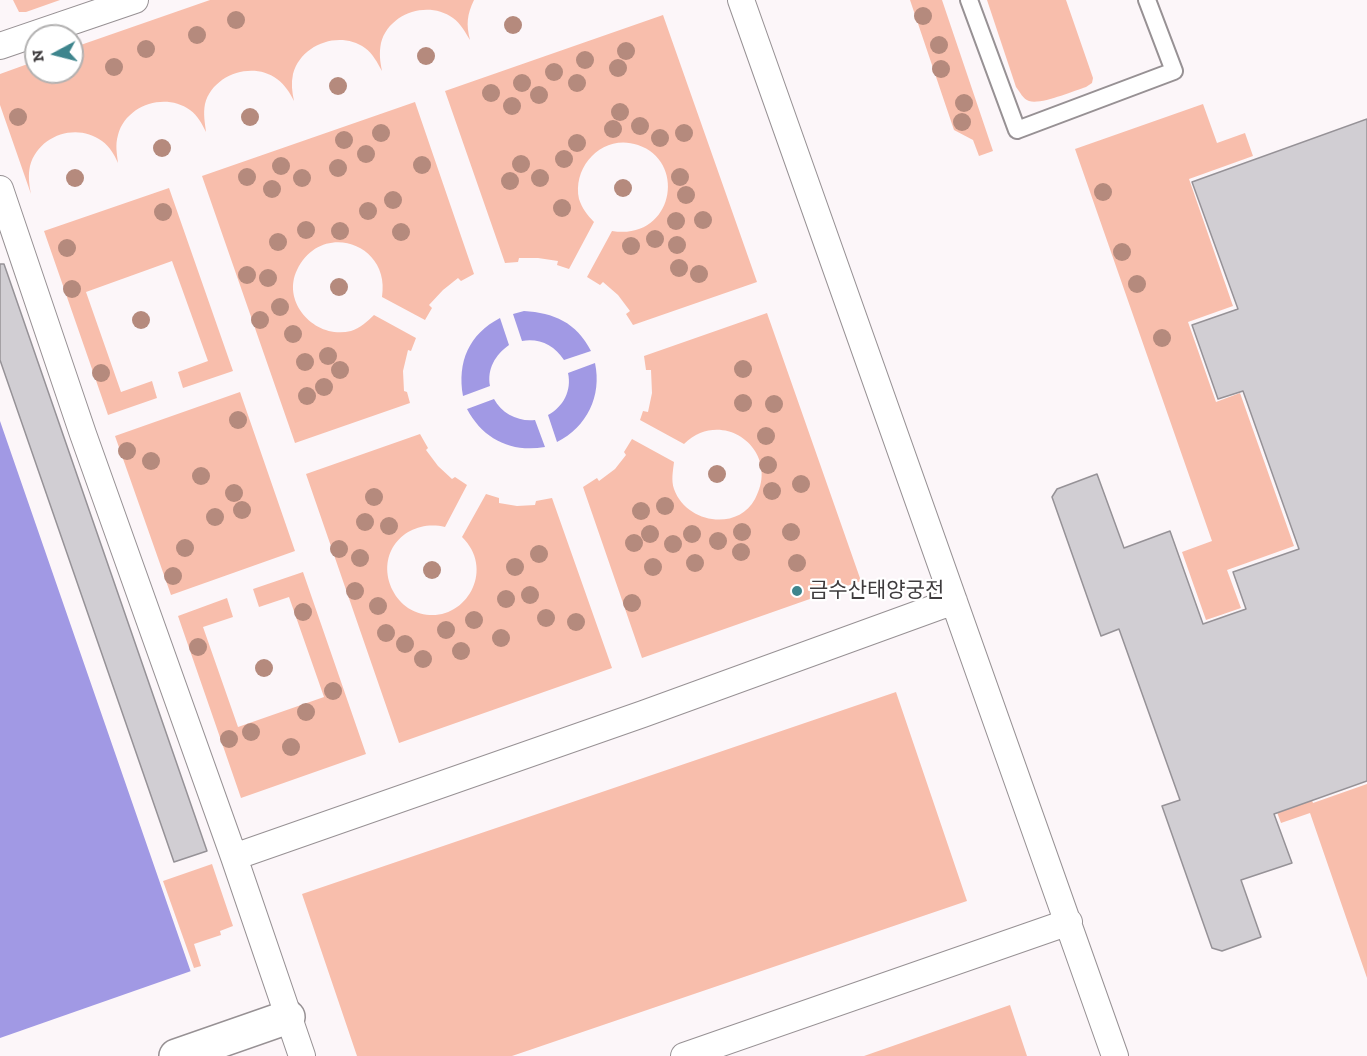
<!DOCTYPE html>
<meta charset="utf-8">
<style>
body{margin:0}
#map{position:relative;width:1367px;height:1056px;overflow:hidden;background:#fcf6f9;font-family:"Zilla Slab",serif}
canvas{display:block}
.north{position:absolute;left:24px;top:24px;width:60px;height:60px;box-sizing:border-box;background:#fff;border:2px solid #b2b1b1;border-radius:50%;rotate:263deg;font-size:16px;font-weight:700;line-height:24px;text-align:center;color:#3e3b3d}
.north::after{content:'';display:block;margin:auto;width:21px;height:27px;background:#3e858d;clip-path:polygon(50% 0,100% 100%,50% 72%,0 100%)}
</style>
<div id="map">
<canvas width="1367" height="1056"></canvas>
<div class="north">N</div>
</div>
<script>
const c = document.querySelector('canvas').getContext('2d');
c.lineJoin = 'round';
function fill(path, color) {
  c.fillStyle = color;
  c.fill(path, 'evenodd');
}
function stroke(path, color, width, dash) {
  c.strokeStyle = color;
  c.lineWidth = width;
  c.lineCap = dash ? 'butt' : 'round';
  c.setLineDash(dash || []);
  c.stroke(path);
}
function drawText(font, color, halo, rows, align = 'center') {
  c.font = font + ' "Zilla Slab","Noto Sans KR",serif';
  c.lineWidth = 4.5;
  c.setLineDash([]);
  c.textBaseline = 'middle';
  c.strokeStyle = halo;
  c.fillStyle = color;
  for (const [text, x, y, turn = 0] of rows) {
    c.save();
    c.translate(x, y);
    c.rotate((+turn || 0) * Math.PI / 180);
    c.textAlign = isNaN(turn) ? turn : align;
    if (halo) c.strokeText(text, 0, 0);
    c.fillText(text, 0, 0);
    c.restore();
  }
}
fill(new Path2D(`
 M13 0H60L26 12H19Z
 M210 0H474C467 15 466 24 470 40 465 32 461 24 453 18 428 0 389 13 381 43 379 53 380 61 382 71 377 62 373 54 365 48 340 30 301 44 293 74 291 83 292 92 294 101 290 93 285 85 277 79 253 61 213 74 205 104 203 114 205 123 206 132 202 124 198 116 190 110 165 92 126 105 118 135 115 145 117 154 118 163 114 154 110 147 102 141 77 122 38 135 30 166 28 175 29 184 31 194L0 105V74L36 61V72H72V48Z
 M910 0H942L993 151 979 156 973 140 954 130Z
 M987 0H1066L1093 78 1092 83 1086 87C1073 91 1041 105 1029 101 1023 99 1020 92 1016 87Z
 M663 15 757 282 633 325 626 314 630 311 618 295 603 282 600 285 587 277 612 231C673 241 688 162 638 145 604 133 572 165 579 199 582 208 587 215 594 222L569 269 557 265 558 261 538 258H519L518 262 505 263 445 91Z
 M415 102 474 274 461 281 458 278 443 290 429 305 432 308 425 320 382 297C391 243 321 220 297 270 281 303 316 340 351 331 360 328 367 322 374 315L416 338 411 351 408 350 403 371 404 391 407 392 410 403 295 443 202 176Z
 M1203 104 1217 143 1245 133 1253 156 1189 179 1233 306 1188 322 1216 402 1240 393 1294 546 1227 570 1241 608 1206 620 1182 552 1212 541 1075 149Z
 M169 188 233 371 183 388 178 372 208 361 172 261 86 292 121 392 152 381 157 398 108 415 44 231Z
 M767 313 861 581 642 658 583 487 597 478 599 481 615 469 626 455 624 452 632 439 674 462C673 471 671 480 674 489 686 523 737 532 755 499 782 451 723 406 684 444L640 420 643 411 648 412 652 393 651 370H646L644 356Z
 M240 392 295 551 171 595 115 436Z
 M420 434 428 448 426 450 438 466 452 479 455 477 467 485 445 527C406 518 374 553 393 591 396 597 402 604 408 608 455 636 501 575 462 537L486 494 499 498V503L517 506 535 505 536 501 552 498 612 668 399 743 306 474Z
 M303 572 366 754 241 798 178 616 227 598 233 617 203 627 238 727 324 697 289 597 259 607 253 589Z
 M896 692 967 901 512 1056H357L302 894Z
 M1300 768 1313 803 1367 784V978L1310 813 1281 823 1265 780Z
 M212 864 233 926 220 931 221 935 194 944 201 966 194 968 163 881Z
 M1010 1005 1027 1056H864Z`), '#f8beac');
fill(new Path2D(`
 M524 311C554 313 576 322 591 351L564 360C554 345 539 338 522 341L513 314Z
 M500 318 509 345C495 355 487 369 490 386L463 396C457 362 469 334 500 318Z
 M595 363C602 396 587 427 557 442L548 415C563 407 572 391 568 373Z
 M494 399C502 414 519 422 535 420L545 447C511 453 483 439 467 409Z
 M0 421 220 1056H0Z`), '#a199e4');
fill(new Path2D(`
 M194 970 223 1056H0V1038Z`), '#fcf6f9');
const building = new Path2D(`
 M1367 119V781L1274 814 1292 863 1241 880 1261 937 1222 951 1212 948 1162 806 1180 800 1119 629 1101 636 1052 497 1057 489 1097 474 1124 548 1170 531 1203 624 1246 609 1233 572 1299 549 1243 391 1218 399 1192 325 1238 309 1192 182Z
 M0 264H4L207 851 174 862 0 360Z`);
fill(building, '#d1ced3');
stroke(building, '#969297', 1.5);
const service = new Path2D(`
 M969 0 1017 130 1174 71 1147 0`);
const pedestrian = new Path2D(`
 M741 0 1115 1056
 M0 46 135 0
 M0 189 83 434 234 857 302 1056
 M234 857 643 714 954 601
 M684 1056 1069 922`);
const minor = new Path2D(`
 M176 1056 288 1017`);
stroke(service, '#979194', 20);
stroke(pedestrian, '#979194', 28);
stroke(minor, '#979194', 36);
stroke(service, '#fff', 16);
stroke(pedestrian, '#fff', 26);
stroke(minor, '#fff', 33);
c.fillStyle = '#b58a7d';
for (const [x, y] of [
 [923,16],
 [236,20],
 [513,25],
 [197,35],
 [939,45],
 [146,49],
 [626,51],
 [426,56],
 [585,60],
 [114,67],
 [618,68],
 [941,69],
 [554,72],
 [522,83],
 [577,83],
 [338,86],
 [491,93],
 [539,95],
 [964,103],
 [512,106],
 [620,112],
 [18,117],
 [250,117],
 [962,122],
 [640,126],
 [613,129],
 [381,133],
 [684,133],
 [660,138],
 [344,140],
 [577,143],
 [162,148],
 [366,154],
 [564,159],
 [521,164],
 [422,165],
 [281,166],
 [338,168],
 [247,177],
 [680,177],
 [75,178],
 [302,178],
 [540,178],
 [510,181],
 [623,188],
 [272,189],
 [1103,192],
 [686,195],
 [393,200],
 [562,208],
 [368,211],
 [163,212],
 [703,220],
 [676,221],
 [306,230],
 [340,231],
 [401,232],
 [655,239],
 [278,242],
 [677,245],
 [631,246],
 [67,248],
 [1122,252],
 [679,268],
 [699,274],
 [247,275],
 [268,278],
 [1137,284],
 [339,287],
 [72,289],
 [280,307],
 [141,320],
 [260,320],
 [293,334],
 [1162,338],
 [328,356],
 [305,362],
 [743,369],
 [340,370],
 [101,373],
 [324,387],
 [307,396],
 [743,403],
 [774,404],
 [238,420],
 [766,436],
 [127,451],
 [151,461],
 [768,465],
 [717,474],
 [201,476],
 [801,484],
 [772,491],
 [234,493],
 [374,497],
 [665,506],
 [242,510],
 [641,511],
 [215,517],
 [365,522],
 [389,526],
 [742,532],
 [791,532],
 [650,534],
 [692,534],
 [718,541],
 [634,543],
 [673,544],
 [185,548],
 [339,549],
 [741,552],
 [539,554],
 [360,558],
 [695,563],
 [797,563],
 [515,567],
 [653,567],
 [432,570],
 [173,576],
 [355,591],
 [530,595],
 [506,599],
 [632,603],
 [378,606],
 [303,612],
 [546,618],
 [474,620],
 [576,622],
 [446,630],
 [386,633],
 [501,638],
 [405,644],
 [198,647],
 [461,651],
 [423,659],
 [264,668],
 [333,691],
 [306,712],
 [251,732],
 [229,739],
 [291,747]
]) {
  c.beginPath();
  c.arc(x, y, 9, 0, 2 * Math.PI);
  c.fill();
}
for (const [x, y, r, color] of [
 [797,591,6,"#3e858d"]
]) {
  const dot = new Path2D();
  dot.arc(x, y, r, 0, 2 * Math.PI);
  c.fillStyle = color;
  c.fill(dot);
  stroke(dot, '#fff', 2);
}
drawText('21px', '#3e3b3d', '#fff', [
 ["금수산태양궁전",809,591]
], 'left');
</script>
